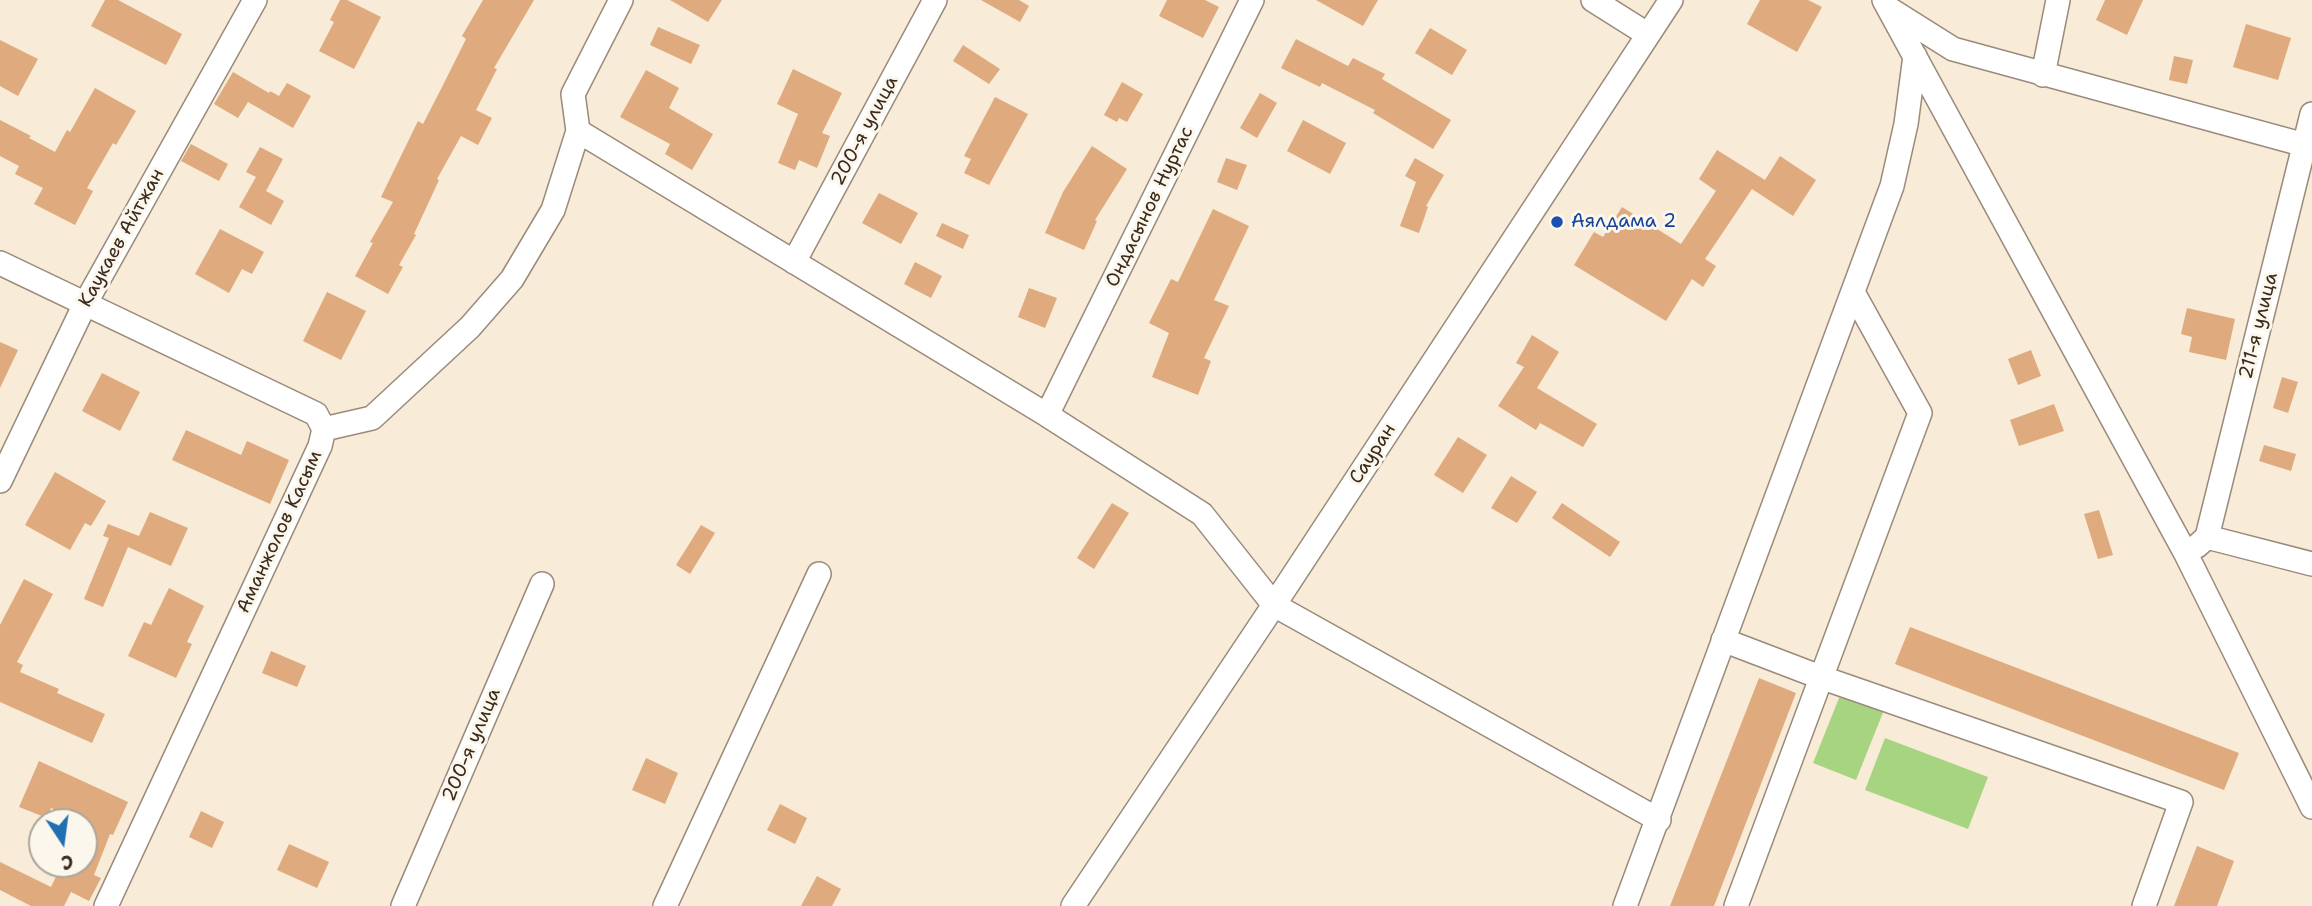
<!DOCTYPE html>
<meta charset="utf-8">
<style>
body{margin:0}
#map{position:relative;width:2312px;height:906px;overflow:hidden;background:#f8ebd7;font-family:"Shantell Sans",sans-serif}
canvas{display:block}
.north{position:absolute;left:28px;top:808px;width:70px;height:70px;box-sizing:border-box;background:#fbf7ec;border:2px solid #aea59a;border-radius:50%;rotate:167deg;font-size:19px;font-weight:700;line-height:28px;text-align:center;color:#3b2a1e}
.north::after{content:'';display:block;margin:auto;width:24px;height:32px;background:#1f6fb2;clip-path:polygon(50% 0,100% 100%,50% 72%,0 100%)}
</style>
<div id="map">
<canvas width="2312" height="906"></canvas>
<div class="north">С</div>
</div>
<script>
const c = document.querySelector('canvas').getContext('2d');
c.lineJoin = 'round';
function fill(path, color) {
  c.fillStyle = color;
  c.fill(path, 'evenodd');
}
function stroke(path, color, width, dash) {
  c.strokeStyle = color;
  c.lineWidth = width;
  c.lineCap = dash ? 'butt' : 'round';
  c.setLineDash(dash || []);
  c.stroke(path);
}
function drawText(font, color, halo, rows, align = 'center') {
  c.font = font + ' "Shantell Sans",sans-serif';
  c.lineWidth = 6;
  c.setLineDash([]);
  c.textBaseline = 'middle';
  c.strokeStyle = halo;
  c.fillStyle = color;
  for (const [text, x, y, turn = 0] of rows) {
    c.save();
    c.translate(x, y);
    c.rotate((+turn || 0) * Math.PI / 180);
    c.textAlign = isNaN(turn) ? turn : align;
    if (halo) c.strokeText(text, 0, 0);
    c.fillText(text, 0, 0);
    c.restore();
  }
}
fill(new Path2D(`
 M1841 693 1884 710 1856 780 1813 763Z
 M1885 738 1988 777 1968 829 1865 790Z`), '#a7d481');
fill(new Path2D(`
 M105 0H118L182 34 166 65 91 26Z
 M340 0H347L381 17 354 69 319 51 334 22 330 20Z
 M483 0H534L494 68 497 69 476 110 492 118 478 145 461 136 437 179 439 180 414 234 416 235 399 265 403 267 388 294 355 276 373 243 370 242 393 202 381 197 418 121 423 124 441 89 466 39 462 36Z
 M670 0H722L708 22Z
 M981 0H1019L1029 6 1020 22Z
 M1167 0H1205L1219 7 1203 38 1159 16Z
 M1316 0H1378L1363 26Z
 M1760 0H1808L1822 7 1797 52 1747 24Z
 M2105 0H2143L2127 35 2096 20Z
 M2246 24 2291 38 2278 80 2233 67Z
 M658 27 700 45 691 64 650 45Z
 M1430 28 1467 50 1452 75 1415 53Z
 M1296 39 1348 66 1353 58 1385 74 1382 79 1451 120 1433 149 1373 113 1375 110 1322 83 1320 87 1281 68Z
 M0 40 38 59 18 96 0 86Z
 M963 45 1000 69 989 84 953 61Z
 M2174 56 2193 60 2187 84 2169 80Z
 M793 69 842 93 822 133 830 136 817 168 799 160 795 170 778 163 798 114 777 104Z
 M646 70 679 88 669 108 713 134 692 170 665 154 670 144 620 117Z
 M233 72 269 93 270 91 279 96 287 83 311 96 293 128 248 102 238 118 214 104Z
 M1122 82 1143 94 1127 122 1119 118 1117 122 1104 115Z
 M95 88 136 111 116 145 113 143 87 188 93 191 75 225 34 204 43 188 15 174 19 166 0 156V120L31 136 29 138 55 152 67 130 70 132Z
 M1260 93 1277 103 1257 138 1240 128Z
 M995 97 1028 114 989 185 964 173 971 159 964 156Z
 M1303 120 1346 143 1330 174 1287 151Z
 M191 144 228 164 219 181 181 161Z
 M1092 146 1127 169 1095 220 1097 221 1084 250 1045 233 1063 192Z
 M260 147 283 159 266 191 284 201 271 225 239 207 256 177 246 172Z
 M1717 150 1765 180 1780 156 1816 180 1793 216 1752 189 1705 259 1716 266 1703 287 1692 279 1666 321 1574 265 1594 232 1603 237 1622 207 1681 244 1716 191 1699 179Z
 M1226 158 1247 165 1237 190 1217 182Z
 M1415 158 1444 175 1426 206 1428 207 1419 233 1400 226 1416 182 1405 176Z
 M879 193 918 213 901 244 862 223Z
 M1213 209 1249 226 1214 300 1229 306 1204 358 1211 361 1198 395 1152 377 1169 333 1149 323 1171 279 1178 282Z
 M942 223 969 235 963 249 936 236Z
 M220 229 264 252 252 274 242 269 229 293 195 274Z
 M915 262 942 276 931 298 904 284Z
 M1029 288 1057 298 1045 328 1018 317Z
 M327 292 366 311 341 360 303 341Z
 M2187 308 2235 319 2226 360 2189 352 2192 337 2181 334Z
 M1532 335 1559 352 1537 388 1597 424 1583 447 1540 423 1536 430 1498 406 1524 367 1516 363Z
 M0 342 18 350 0 388Z
 M2031 350 2041 376 2018 385 2008 359Z
 M102 373 140 392 120 431 82 411Z
 M2282 377 2298 382 2288 413 2273 408Z
 M2054 404 2064 431 2019 446 2010 420Z
 M186 430 241 455 247 441 289 460 270 504 172 460Z
 M1458 437 1487 455 1463 493 1434 475Z
 M2264 445 2296 454 2291 471 2259 461Z
 M55 472 106 501 91 526 85 523 70 550 25 525Z
 M1511 476 1537 492 1517 523 1491 508Z
 M1112 503 1129 513 1094 569 1077 558Z
 M1562 503 1620 542 1610 557 1552 518Z
 M2099 510 2113 555 2098 559 2084 514Z
 M150 512 188 528 171 566 128 547 103 607 84 599 109 538 103 536 108 524 139 536Z
 M701 525 715 533 690 574 676 565Z
 M24 579 53 594 17 662 23 665 20 672 59 689 57 693 105 714 92 743 0 702V625Z
 M169 588 204 606 187 642 192 644 176 678 128 656 144 622 151 625Z
 M1910 627 2239 753 2224 790 1895 664Z
 M271 651 306 666 297 687 262 673Z
 M1759 678 1796 693 1714 906H1670Z
 M646 758 678 773 665 804 632 790Z
 M39 761 128 802 113 835 110 834 94 875 101 878 89 901 71 892 64 906H31L0 890V862L51 887 62 864H84V822L51 808 47 818 19 807Z
 M780 804 807 818 795 844 767 830Z
 M201 811 224 822 212 848 189 837Z
 M289 844 329 862 317 888 277 870Z
 M2197 846 2234 861 2217 906H2174Z
 M817 876 841 889 832 906H801Z`), '#deaa7e');
const minor = new Path2D(`
 M1593 0 1647 34
 M1884 0 2186 554 2312 807
 M1891 10 1953 49 2312 147
 M2043 75 2058 0
 M578 131 1047 415 1202 514 1274 605 1659 820
 M794 262 935 0
 M0 263 316 414 324 429
 M1047 415 1252 0
 M0 481 85 304 255 0
 M2207 537 2312 114
 M2197 546 2207 537 2312 564
 M1723 640 1820 677 2181 802 2144 906
 M106 906 320 446 324 429 372 418 470 327 512 279 553 210 578 131 573 94 621 0
 M403 906 542 584
 M665 906 819 574
 M1073 906 1274 605 1671 0
 M1625 906 1892 186 1906 124 1915 56
 M1736 906 1920 413 1854 294`);
stroke(minor, '#9a8a7a', 26);
stroke(minor, '#fff', 23);
for (const [x, y, r, color] of [
 [1557,222,7,"#1a4fb4"]
]) {
  const dot = new Path2D();
  dot.arc(x, y, r, 0, 2 * Math.PI);
  c.fillStyle = color;
  c.fill(dot);
  stroke(dot, '#fbf7ec', 2.5);
}
drawText('19px', '#3b2a1e', '#fbf7ec', [
 ["200-я улица",865,131,-62],
 ["Ондасынов Нуртас",1150,207,-64],
 ["Каукаев Айтжан",122,238,-61],
 ["211-я улица",2259,326,-76],
 ["Сауран",1373,454,-57],
 ["Аманжолов Касым",280,532,-65],
 ["200-я улица",472,745,-67]
]);
drawText('19px', '#164399', '#fbf7ec', [
 ["Аялдама 2",1571,222]
], 'left');
</script>
